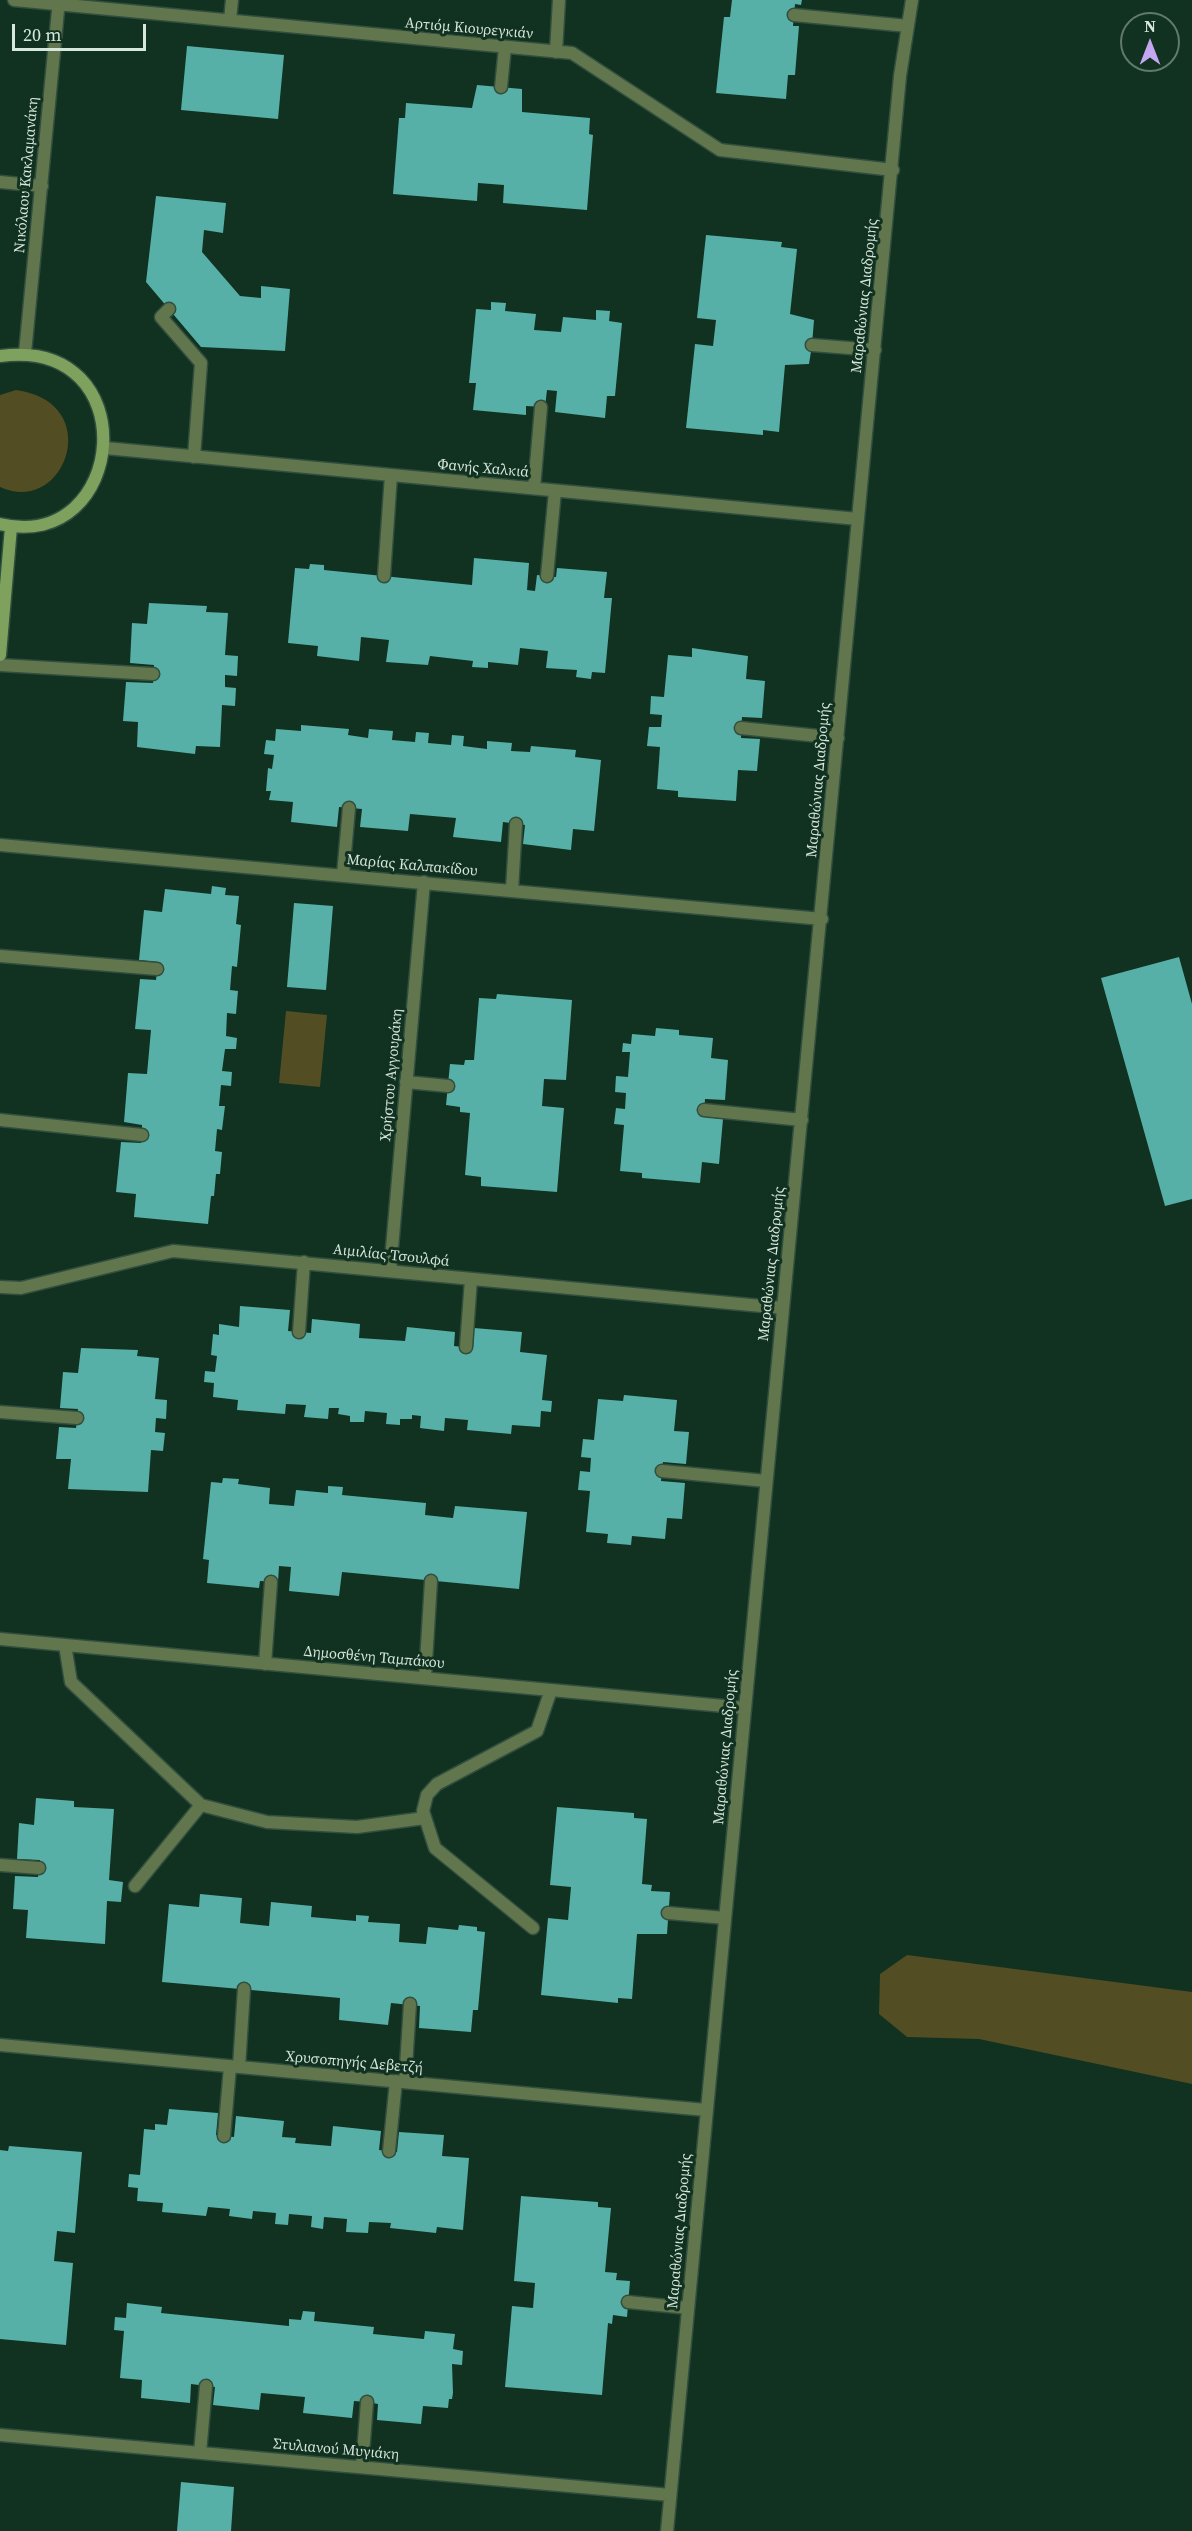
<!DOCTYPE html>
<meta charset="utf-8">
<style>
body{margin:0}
#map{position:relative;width:1192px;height:2531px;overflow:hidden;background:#113121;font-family:"Source Serif 4",serif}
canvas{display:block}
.north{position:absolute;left:1120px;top:12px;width:60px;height:60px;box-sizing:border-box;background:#113121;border:2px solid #607a6c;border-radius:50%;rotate:0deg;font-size:16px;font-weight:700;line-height:24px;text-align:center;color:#d6e7dc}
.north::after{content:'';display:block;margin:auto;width:21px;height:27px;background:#c3a7f2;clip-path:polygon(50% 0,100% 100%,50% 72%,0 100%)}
.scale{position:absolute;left:12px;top:24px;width:134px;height:27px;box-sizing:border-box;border:3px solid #d6e7dc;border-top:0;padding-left:8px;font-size:18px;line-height:21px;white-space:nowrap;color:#d6e7dc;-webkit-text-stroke:4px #113121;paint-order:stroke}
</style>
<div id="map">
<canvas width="1192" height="2531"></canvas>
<div class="north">N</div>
<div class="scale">20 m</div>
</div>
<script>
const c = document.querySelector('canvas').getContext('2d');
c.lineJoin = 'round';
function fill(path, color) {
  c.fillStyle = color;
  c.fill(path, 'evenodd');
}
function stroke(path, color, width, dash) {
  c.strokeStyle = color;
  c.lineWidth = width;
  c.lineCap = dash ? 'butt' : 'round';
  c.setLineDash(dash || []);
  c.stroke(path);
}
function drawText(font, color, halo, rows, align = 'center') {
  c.font = font + ' "Source Serif 4",serif';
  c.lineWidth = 6;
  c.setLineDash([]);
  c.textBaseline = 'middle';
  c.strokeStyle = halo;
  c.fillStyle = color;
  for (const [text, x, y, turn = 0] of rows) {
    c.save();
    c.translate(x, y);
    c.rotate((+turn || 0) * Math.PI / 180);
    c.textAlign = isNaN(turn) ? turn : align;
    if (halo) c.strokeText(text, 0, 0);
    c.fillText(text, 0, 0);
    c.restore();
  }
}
fill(new Path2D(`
 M16 390C106 402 66 517 0 487V395Z
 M286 1011 327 1015 320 1087 279 1083Z
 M907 1955 1192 1992V2084L979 2039 907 2037 879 2014 880 1974Z`), '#524d23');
fill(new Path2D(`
 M732 0H802L801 5 795 4 793 26H799L795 75H788L786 99 716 93 724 17H730Z
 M187 46 284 55 278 119 181 110Z
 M477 85 522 89V112L590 118 589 134 593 135 587 210 503 203 504 185 478 183 477 201 393 194 399 118H405L406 103 472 108Z
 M156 196 226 203 223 233 204 230 202 252 240 296 261 298V286L290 289 285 351 201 347 146 282Z
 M706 235 782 242 781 247 797 249 790 314 814 320 812 345 809 364 785 365 779 432 763 430V435L686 428 695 344 713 346 716 320 697 318Z
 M491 302 506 303 505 311 536 314 534 330 561 332 563 317 596 320V310L610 311 609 321 622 323 615 396H607L605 418 555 412 557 391 547 390 545 407 526 406V415L473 410 476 383H469L476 309 491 310Z
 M474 558 529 563 527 590 535 591 537 575 556 577 557 568 607 572 604 598H612L605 673 592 672 591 679 576 677 577 670 546 668 548 651 520 648 518 665 488 662V668L472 667 473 661 430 656 428 665 386 662 389 640 361 637 359 661 317 656 318 646 288 643 295 568 309 569 310 564 324 565V570L472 585Z
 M149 603 207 606 206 612 228 613 225 655 238 656 237 676 225 675V687L236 688 235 706 222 705 220 747 196 746 195 754 137 747 138 722 123 721 126 682 153 683 154 665 130 663 132 623 147 624Z
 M692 648 748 656 746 679 765 681 762 718 742 717 741 738 760 739 757 771 738 770 736 801 678 797V791L657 789 660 747 647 746 649 727H661L662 715 650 714 651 696 664 697 668 655 692 657Z
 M301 725 349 729 348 735 368 738 369 729 393 731 392 740 415 742 416 732 429 733 428 743 451 745 452 735 464 736 463 746 487 749V741L512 743 511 751 530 752 531 746 576 750 575 757 601 760 594 831 573 829 571 850 523 844 525 825 503 822 501 842 453 837 456 818 410 814 408 831 360 827 362 809 339 807 337 827 291 822 293 802 269 800 271 791H266L268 768 272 769 274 755 264 754 266 740 275 741 276 729 301 731Z
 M212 886 226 888 225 895 239 896 236 924 241 925 237 967 232 966 230 990 238 991 236 1014 227 1013 226 1036 237 1038 236 1049H225L222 1071 232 1072 231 1086 221 1085 219 1106H225L222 1130 217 1129 215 1151 222 1152 220 1174H216L214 1196H211L208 1224 134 1217 136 1194 116 1192 121 1142 141 1143 142 1135V1125L124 1122 128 1073 147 1074 151 1030 135 1029 140 979 156 980 158 962 139 960 144 910 162 912 165 889 211 894Z
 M294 903 333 906 326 990 287 987Z
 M1179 957 1192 1004V1199L1165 1206 1101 978Z
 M497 994 572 1000 566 1080 544 1079 542 1106 564 1108 557 1192 481 1186V1177L465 1175 470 1113 460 1112V1107L446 1105 450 1064 464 1065 465 1060H474L479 998 496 999Z
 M656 1028 679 1030V1035L713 1038 711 1058 728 1060 725 1100 705 1099 704 1117 723 1119 719 1164 702 1162 700 1183 642 1178V1173L620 1171 624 1125 614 1124 616 1108 625 1109 626 1093 615 1092 616 1076 628 1077 630 1052H622L623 1043 631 1044 632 1034 655 1036Z
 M240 1306 290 1310 288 1331 311 1333 312 1319 360 1324 359 1338 405 1341 407 1327 455 1332 454 1346 473 1348 474 1328 522 1332 520 1352 547 1355 542 1400 552 1401 551 1412 541 1411 540 1427 512 1425 511 1434 467 1430 468 1420 445 1418 444 1431 420 1428 421 1416 412 1415V1419H400V1425L386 1424 387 1413 365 1411 364 1422H350V1416L338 1414 339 1408H329L328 1419 304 1417 306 1405 286 1404 285 1414 237 1410 238 1400 213 1397 214 1383 204 1382 205 1371 215 1372 217 1356 211 1355 213 1334 219 1335V1324L239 1327Z
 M81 1348 138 1350 137 1356 159 1358 155 1399 167 1400 166 1419 156 1418 155 1432 165 1433 163 1451 151 1450 148 1492 68 1489 71 1459H56L59 1427 76 1428 78 1409 60 1408 63 1372 78 1373Z
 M624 1395 677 1400 674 1431 689 1432 686 1464 663 1462 661 1481 685 1483 682 1519 667 1518 665 1539 632 1536 631 1545 607 1543 608 1534 586 1532 590 1491 578 1490 580 1471 590 1472 591 1458 581 1457 583 1439 594 1440 598 1399 623 1401Z
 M223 1478 239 1479 238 1484 270 1488 269 1504 294 1506 296 1490 328 1493V1486L343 1487 342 1495 426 1503 425 1515 453 1518 455 1506 527 1512 519 1589 342 1572 339 1596 289 1591 291 1567 279 1566 278 1582 260 1581 259 1588 207 1583 209 1560 203 1559 211 1482 222 1483Z
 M36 1798 74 1801V1807L114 1809 109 1880 123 1882 121 1902 107 1901 105 1944 26 1938 28 1910 13 1909 15 1876 38 1877 40 1860 17 1859 19 1823 34 1825Z
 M557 1807 634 1813V1818L647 1819 642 1884 652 1885 651 1891 670 1892 667 1934H637L632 1999 618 1998V2003L541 1995 548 1918 568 1920 571 1887 550 1885Z
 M200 1894 242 1898 240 1923 269 1926 271 1902 312 1906 311 1917 356 1921V1915L369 1916 368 1922 400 1924 399 1942 426 1944 428 1927 458 1930 459 1925 477 1927V1931L485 1932 478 2010H473L471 2032 419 2028 420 2006 391 2003 388 2025 339 2020 340 1998 162 1982 169 1904 199 1907Z
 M169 2109 218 2113 216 2135 234 2137 236 2116 284 2121 282 2137 296 2138 295 2143 331 2146 333 2126 381 2131 379 2150 397 2152 399 2132 444 2135 442 2156 469 2158 463 2230 437 2227 436 2233 390 2228 391 2223 369 2222 368 2233 346 2232 347 2219 324 2217 323 2229 311 2227 312 2216 289 2214 288 2225 275 2224 276 2213 253 2211 252 2219 229 2216 230 2209 208 2207 206 2216 162 2212 163 2203 137 2201 138 2188 128 2187 129 2174 140 2175 144 2129 155 2130V2124L167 2125Z
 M9 2146 82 2152 75 2233 57 2231 54 2261 73 2263 66 2345 0 2339V2150L8 2151Z
 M521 2196 598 2202V2207L611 2208 605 2272 617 2273 616 2280 630 2281 627 2317 613 2315 612 2324 608 2323 602 2395 505 2387 512 2306 533 2308 535 2283 514 2281Z
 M127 2303 162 2307 161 2313 289 2326V2319L301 2320 303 2311 315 2312 314 2321 374 2327 373 2334 424 2339 425 2331 455 2334 453 2349 463 2351 462 2365 452 2364 453 2393 452 2399H449L448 2408 423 2406 421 2424 377 2420 378 2404 367 2402 354 2401 352 2418 303 2413 305 2397 261 2393 259 2410 213 2405 215 2387 191 2384 190 2403 141 2398 142 2380 120 2378 124 2331 114 2330 115 2317 126 2318Z
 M181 2482 234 2487 231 2531H177Z`), '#56b0a7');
const street = new Path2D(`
 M14 0 572 53 720 150 893 170
 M794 15 908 26
 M230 20 232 0
 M556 52 559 0
 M501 87 505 47
 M0 182 42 186
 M169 309 161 317 201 363 194 457
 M812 345 875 350
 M25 353 59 0
 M105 448 858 519
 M534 488 541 407
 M384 576 391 475
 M547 576 555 491
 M0 665 153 674
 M741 728 838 738
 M0 845 822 919
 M343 875 349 808
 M512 890 516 824
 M0 956 157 969
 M406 1082 448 1086
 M704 1110 802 1120
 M0 1120 142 1135
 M390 1271 424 882
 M0 1287 21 1288 173 1251 783 1308
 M299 1332 304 1262
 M466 1347 471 1279
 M0 1412 77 1418
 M662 1471 766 1481
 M0 1639 745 1708
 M65 1645 71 1682 201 1805 135 1886
 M265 1664 271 1582
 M425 1678 431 1581
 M201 1805 267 1822 357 1827 425 1818
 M0 1865 39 1868
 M668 1913 725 1918
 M533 1928 435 1848 423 1811 427 1795 437 1784 537 1731 551 1690
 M0 2045 706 2110
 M239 2067 244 1989
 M405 2082 410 2004
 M224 2136 230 2067
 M389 2151 396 2081
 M628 2302 688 2308
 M0 2435 670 2495
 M200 2453 206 2386
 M362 2467 367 2402
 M667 2531 900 76 912 0`);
const secondary = new Path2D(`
 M0 356C147 336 128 554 0 524
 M0 655 11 527`);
stroke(street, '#314e3f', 15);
stroke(secondary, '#314e3f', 15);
stroke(street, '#61764c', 12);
stroke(secondary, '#7fa15e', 12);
drawText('15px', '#d6e7dc', '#113121', [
 ["Αρτιόμ Κιουρεγκιάν",469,29,5],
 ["Νικόλαου Κακλαμανάκη",27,175,-85],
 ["Μαραθώνιας Διαδρομής",865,296,-84],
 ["Φανής Χαλκιά",483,469,5],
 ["Μαραθώνιας Διαδρομής",819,780,-85],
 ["Μαρίας Καλπακίδου",412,866,5],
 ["Χρήστου Αγγουράκη",392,1075,-85],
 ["Αιμιλίας Τσουλφά",391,1256,6],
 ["Μαραθώνιας Διαδρομής",772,1264,-84],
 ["Δημοσθένη Ταμπάκου",374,1658,5],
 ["Μαραθώνιας Διαδρομής",726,1747,-85],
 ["Χρυσοπηγής Δεβετζή",354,2063,5],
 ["Μαραθώνιας Διαδρομής",680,2231,-85],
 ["Στυλιανού Μυγιάκη",336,2450,5]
]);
</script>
